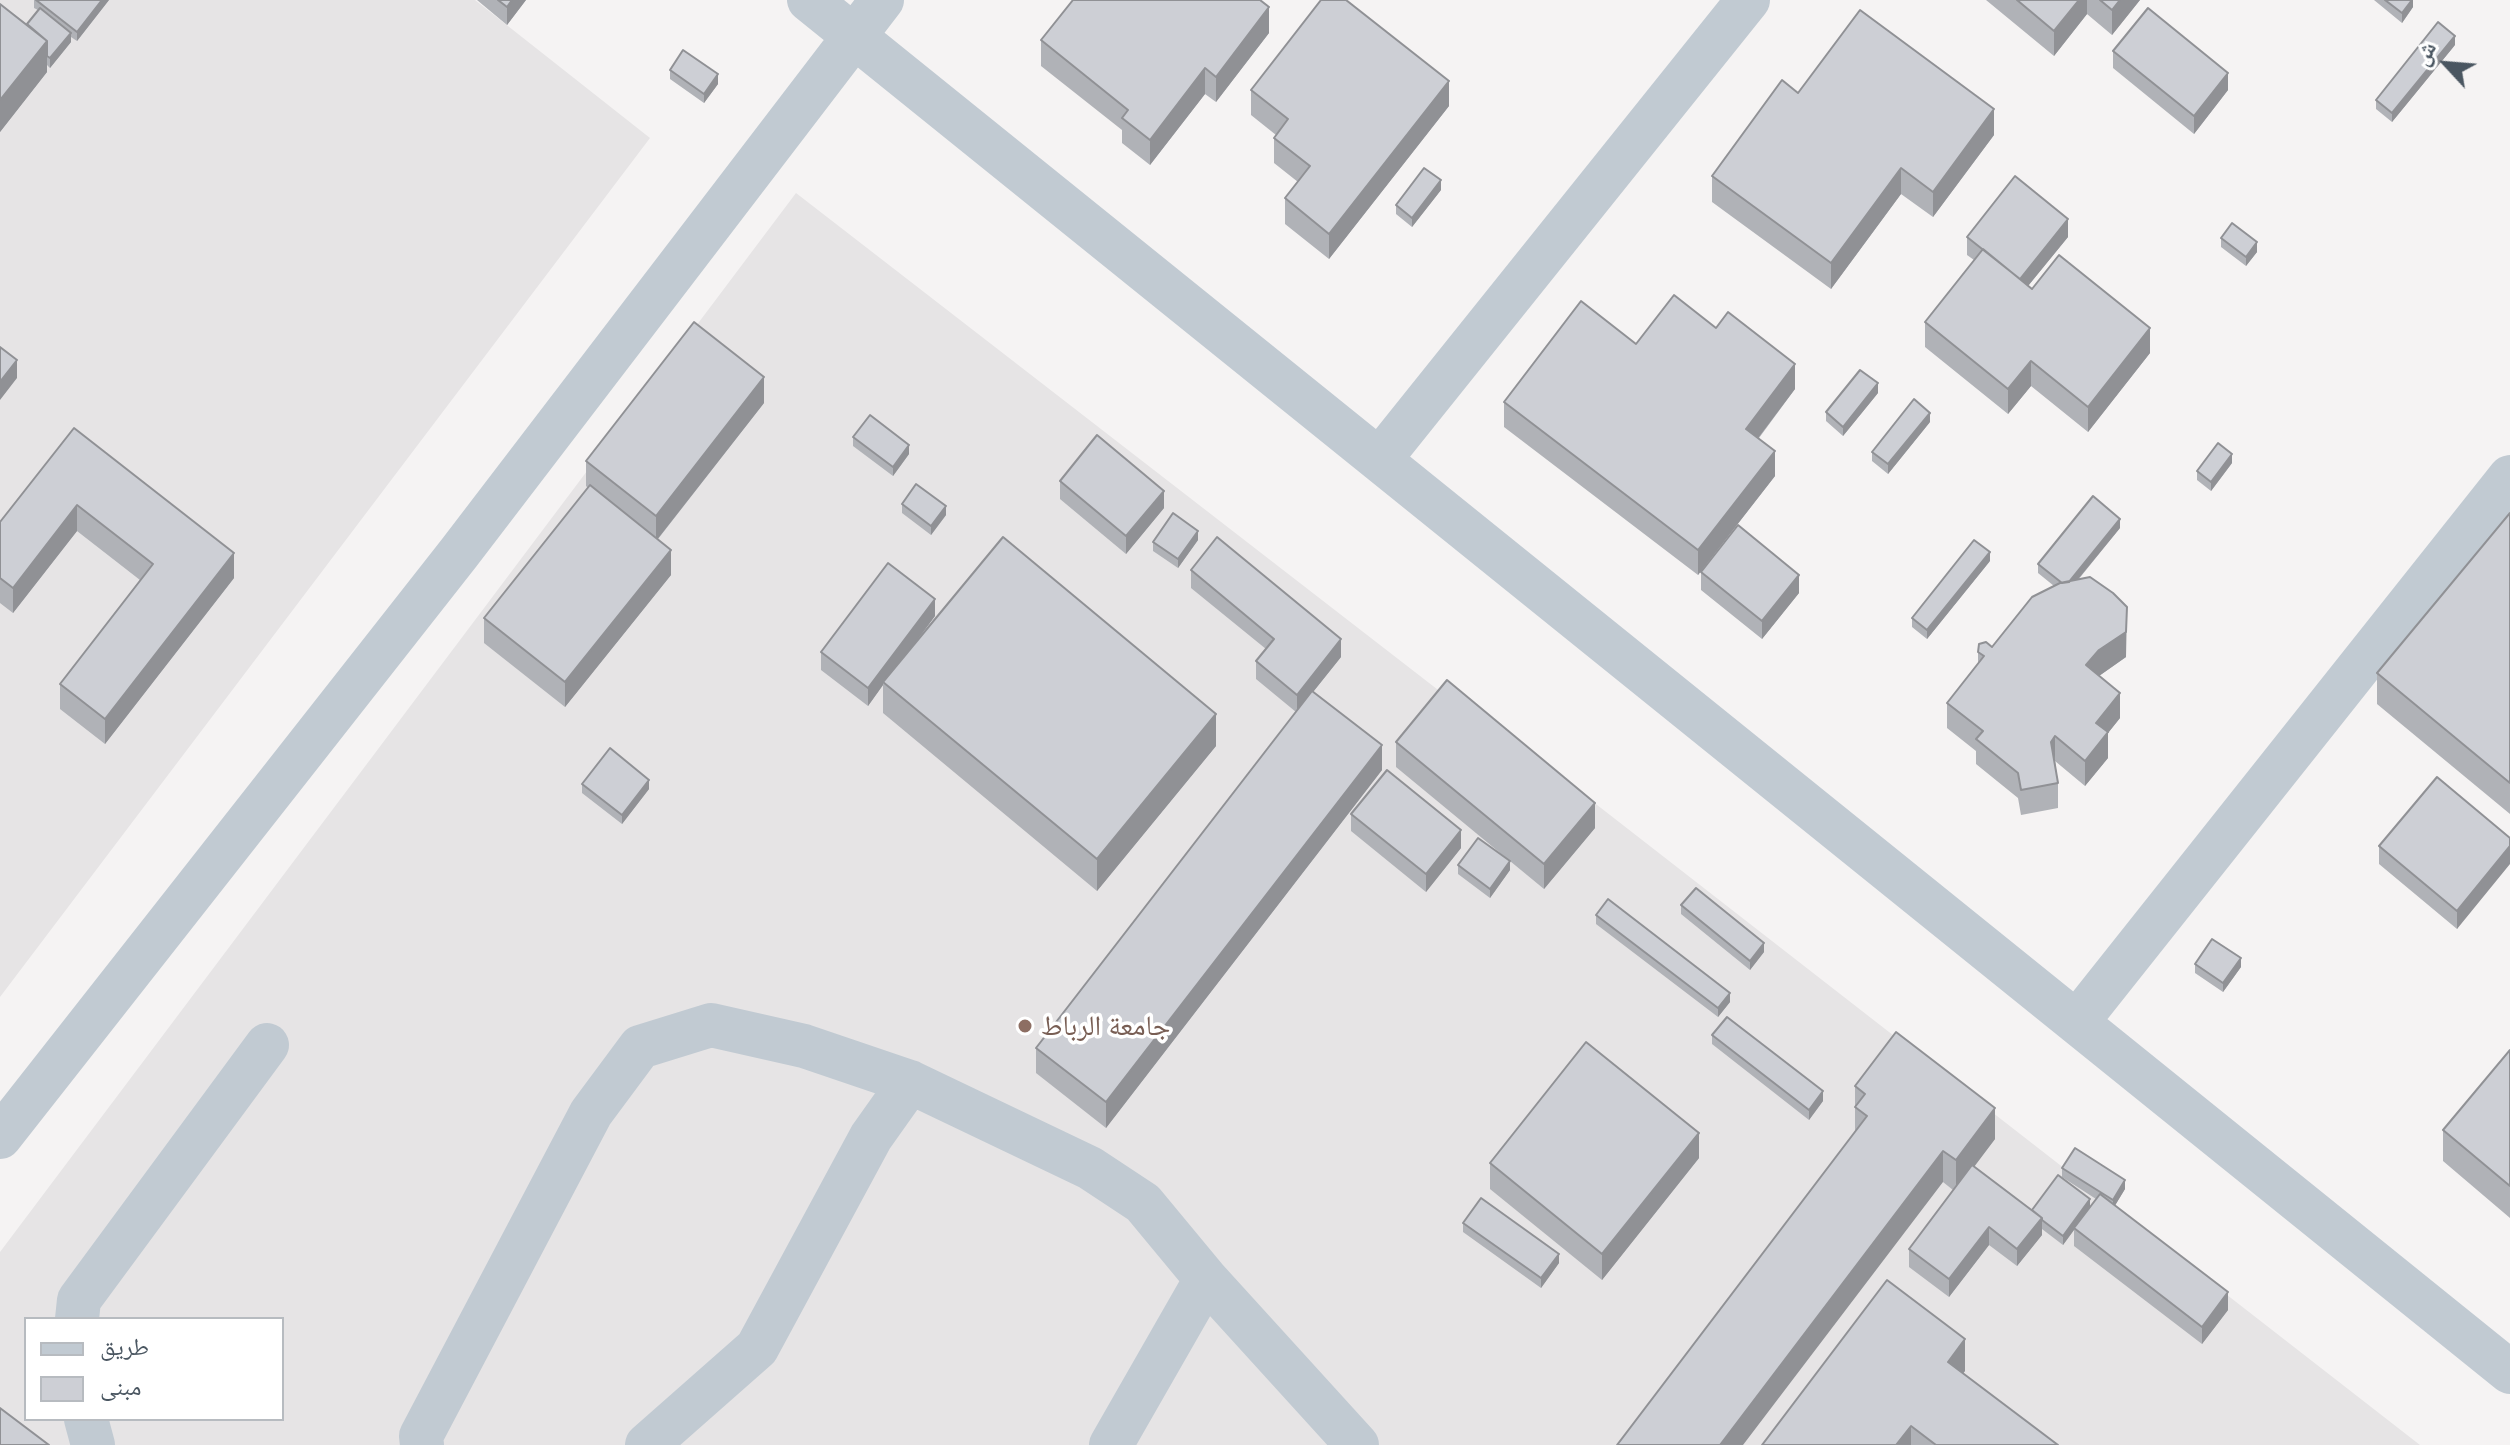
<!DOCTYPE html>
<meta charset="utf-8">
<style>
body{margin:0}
#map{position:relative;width:2510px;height:1445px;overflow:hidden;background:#f5f3f3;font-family:Lato,"Noto Naskh Arabic",sans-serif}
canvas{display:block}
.legend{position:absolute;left:24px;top:1317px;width:260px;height:104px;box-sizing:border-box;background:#fff;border:2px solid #b7bbc0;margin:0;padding:10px 14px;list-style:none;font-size:24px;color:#4a5661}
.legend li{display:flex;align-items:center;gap:16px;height:40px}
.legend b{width:40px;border:2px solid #b7bbc0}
.north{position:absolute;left:2406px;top:24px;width:80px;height:80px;-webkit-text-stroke:6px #fff;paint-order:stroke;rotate:296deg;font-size:22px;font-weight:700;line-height:32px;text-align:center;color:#4a5661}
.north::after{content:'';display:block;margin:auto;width:28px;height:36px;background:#4a5661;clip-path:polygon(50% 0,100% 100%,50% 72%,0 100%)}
</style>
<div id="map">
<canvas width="2510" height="1445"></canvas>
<ul class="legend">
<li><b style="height:10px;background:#c1cad2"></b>طريق</li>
<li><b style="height:22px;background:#cdcfd5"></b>مبنى</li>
</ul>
<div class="north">ش</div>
</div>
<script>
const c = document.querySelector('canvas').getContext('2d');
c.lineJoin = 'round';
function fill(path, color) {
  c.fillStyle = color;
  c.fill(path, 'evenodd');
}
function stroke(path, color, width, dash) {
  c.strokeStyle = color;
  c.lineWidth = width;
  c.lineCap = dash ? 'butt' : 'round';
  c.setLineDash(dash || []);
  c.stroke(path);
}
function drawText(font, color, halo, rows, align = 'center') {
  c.font = font + ' Lato,"Noto Naskh Arabic",sans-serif';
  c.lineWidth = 7;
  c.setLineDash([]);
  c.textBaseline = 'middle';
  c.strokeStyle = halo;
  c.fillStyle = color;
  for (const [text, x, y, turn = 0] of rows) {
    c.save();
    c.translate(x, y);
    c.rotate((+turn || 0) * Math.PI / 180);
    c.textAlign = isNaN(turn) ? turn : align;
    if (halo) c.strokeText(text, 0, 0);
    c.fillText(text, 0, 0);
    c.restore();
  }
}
fill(new Path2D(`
 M0 0H475L650 138 0 997Z
 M796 193 1579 799 1583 794 2420 1445H0V1252ZM26 1319H282V1419H26Z`), '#e6e4e5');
stroke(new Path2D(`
 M809 0 2510 1372
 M1380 459 1748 0
 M2077 1022 2510 477
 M0 1137 459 553 882 0
 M77 1319 79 1300 267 1045
 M86 1419 93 1445
 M422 1445 421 1436 591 1113 640 1047 711 1025 804 1046 910 1082 1090 1168 1143 1203 1206 1279 1357 1445
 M647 1445 757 1348 871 1137 910 1082
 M1111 1445 1206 1279`), '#c1cad2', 44);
fill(new Path2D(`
 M34 0H109L77 41 71 37V42L50 68 47 65V72L0 132V4L27 24 38 10 34 8Z
 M477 0H526L507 25Z
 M1986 0H2140L2112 35 2087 14 2054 56Z
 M2374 0H2413V7L2402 23Z
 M1264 3 1269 33 1216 102 1205 94 1150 165 1122 143V130L1041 66V40Z
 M2455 45 2392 122 2376 109V100Z
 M2113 51 2228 90 2194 134 2113 68Z
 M670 70 718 84 704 103 670 79Z
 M1251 90 1449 106 1329 259 1285 224V198L1298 182 1274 163V138L1276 135 1251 115Z
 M1798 93 1994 135 1933 217 1901 194 1831 289 1712 202V176Z
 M1441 190 1412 227 1396 214V205Z
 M1967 237H2068L2028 286 2150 353 2088 432 2031 386 2008 414 1925 347V322L1974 260 1967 255Z
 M2221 238 2257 252 2246 266 2221 247Z
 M1636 344 1795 389 1759 438 1775 476 1698 575 1504 427V402Z
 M1878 393 1843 436 1826 421V412Z
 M764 403 658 539 671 575 565 707 484 643V618L588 488 586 486V461Z
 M1930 422 1888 474 1872 461V452Z
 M74 428 234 578 105 744 60 709V684L140 580 77 531 13 613 0 603V522Z
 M853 437 909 454 893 476 853 446Z
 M2232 463 2211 491 2197 480V471Z
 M1060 481 1164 508 1126 554 1060 499Z
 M902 504 946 515 931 535 902 513Z
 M2510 513V814L2377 704V673Z
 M2120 528 2078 580 2126 657 2099 676 2120 718 2108 733V758L2085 786 2055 761 2058 783V808L2021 815 2018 798 1976 764V751L1947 728V703L1978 664V652L1992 647 2054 586 2038 573V564Z
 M1198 540 1178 568 1153 551V542Z
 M1990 561 1927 639 1912 627V618Z
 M1191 570 1341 657 1313 692 1382 770 1106 1128 1036 1073V1048L1296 712 1256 679V661L1266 649 1191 588Z
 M1701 572 1799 593 1762 639 1701 590Z
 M935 616 907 654 1216 746 1097 891 883 713V685L868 706 821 670V652Z
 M1396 742 1595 828 1544 889 1510 861V870L1490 898 1458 874V865L1505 857 1396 767Z
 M582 784 649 789 622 824 582 793Z
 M1351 814 1461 848 1426 892 1351 831Z
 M2510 838 2457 929 2379 864V846Z
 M1681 905 1764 952 1750 970 1681 914Z
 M1596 915 1730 1002 1718 1017 1596 924Z
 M2195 964 2241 967 2223 992 2195 973Z
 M1712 1035 1823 1101 1809 1120 1712 1044Z
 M2510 1050V1218L2443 1161V1130Z
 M1855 1086 1995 1139 1974 1166 2032 1210 2090 1207 2096 1199 2062 1177V1168L2125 1189 2115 1205 2228 1310 2202 1344 2074 1246V1230L2063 1245 2042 1229V1235L2017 1266 1989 1245 1949 1297 1909 1267V1249L1953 1190 1943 1182 1855 1131Z
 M1699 1158 1602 1280 1490 1189V1163Z
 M1463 1223 1559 1263 1541 1288 1463 1232Z
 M1965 1371 1963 1373 2058 1445H1762Z`), '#b0b2b7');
fill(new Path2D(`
 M102 0H109L77 41V32Z
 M512 0H526L507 25V7Z
 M2079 0H2087V14L2054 56V31Z
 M2120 0H2140L2112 35V10Z
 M2412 0H2413V7L2402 23V13Z
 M1269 7V33L1216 102V77Z
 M71 33V42L50 68V58Z
 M2455 36V45L2392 122V113Z
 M47 41V72L0 132V100Z
 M1205 68V94L1150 165V140Z
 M2228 73V90L2194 134V116Z
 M718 74V84L704 103V94Z
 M1449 81V106L1329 259V234Z
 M1994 109V135L1933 217V192Z
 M1901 168V194L1831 289V263Z
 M1441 180V190L1412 227V218Z
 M2068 219V237L2019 297V280Z
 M2257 242V252L2246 266V257Z
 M2150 328V353L2088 432V407Z
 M17 360V378L0 400V382Z
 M2031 361V386L2008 414V389Z
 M1795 364V389L1746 454V429Z
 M764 377V403L656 541V516Z
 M1878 383V393L1843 436V427Z
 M1930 413V422L1888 474V464Z
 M909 445V454L893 476V467Z
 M1775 451V476L1698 575V550Z
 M2232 454V463L2211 491V482Z
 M1164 491V508L1126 554V536Z
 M77 505V531L13 613V588Z
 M946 506V515L931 535V526Z
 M2120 519V528L2065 595V586Z
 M1198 531V540L1178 568V559Z
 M671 550V575L565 707V682Z
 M1990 552V561L1927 639V630Z
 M234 553V578L105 744V719Z
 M1799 575V593L1762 639V621Z
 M935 599V616L885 683 883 682V685L868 706V688Z
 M2127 607 2126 657 2099 676 2086 665 2099 650Z
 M1341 639V657L1297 712V695Z
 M2120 693V718L2108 733V758L2085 786V761L2096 723Z
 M1216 714V746L1097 891V859Z
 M2055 736V761L2051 742Z
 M1382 745V770L1106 1128V1102Z
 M649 780V789L622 824V815Z
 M1595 803V828L1544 889V864Z
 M1461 830V848L1426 892V874Z
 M2510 846V864L2457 929V911Z
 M1510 861V870L1490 898V889Z
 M1764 943V952L1750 970V961Z
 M2241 958V967L2223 992V983Z
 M1730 993V1002L1718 1017V1008Z
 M1823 1091V1101L1809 1120V1110Z
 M1995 1108V1139L1956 1191V1160Z
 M1699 1133V1158L1602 1280V1254Z
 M1943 1151V1182L1743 1445H1720Z
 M2125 1180V1189L2113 1209V1200Z
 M2090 1199V1208L2063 1245V1236Z
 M2042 1218V1235L2017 1266V1249Z
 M1989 1227V1245L1949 1297V1279Z
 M1559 1254V1263L1541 1288V1278Z
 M2228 1292V1310L2202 1344V1327Z
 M1965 1339V1371L1948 1393V1362Z
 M1911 1426V1445H1896Z`), '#909195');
const building = new Path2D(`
 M36 0H102L77 32Z
 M498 0H512L507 7Z
 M1073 0H1260L1269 7 1216 77 1205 68 1150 140 1122 118 1128 110 1041 40Z
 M1321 0H1346L1449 81 1329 234 1285 198 1310 166 1274 138 1288 119 1251 90Z
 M2017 0H2079L2054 31Z
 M2100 0H2120L2112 10Z
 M2385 0H2412L2402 13Z
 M0 4 47 41 0 100Z
 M40 8 71 33 50 58 47 56V41L27 24Z
 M2148 8 2228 73 2194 116 2113 51Z
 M1860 10 1994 109 1933 192 1901 168 1831 263 1712 176 1782 80 1798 93Z
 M2438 22 2455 36 2392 113 2376 100Z
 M683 50 718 74 704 94 670 70Z
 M1424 168 1441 180 1412 218 1396 205Z
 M2015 176 2068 219 2020 279 1967 237Z
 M2232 223 2257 242 2246 257 2221 238Z
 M1983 249 2032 289 2059 255 2150 328 2088 407 2031 361 2008 389 1925 322Z
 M1674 295 1716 328 1728 312 1795 364 1746 429 1775 451 1698 550 1504 402 1581 301 1636 344Z
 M694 322 764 377 656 516 586 461Z
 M0 347 17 360 0 382Z
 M1860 370 1878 383 1843 427 1826 412Z
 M1914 399 1930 413 1888 464 1872 452Z
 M870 415 909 445 893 467 853 437Z
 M74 428 234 553 105 719 60 684 153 564 77 505 13 588 0 578V522Z
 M1097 435 1164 491 1126 536 1060 481Z
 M2218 443 2232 454 2211 482 2197 471Z
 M916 484 946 506 931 526 902 504Z
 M590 485 671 550 565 682 484 618Z
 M2093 496 2120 519 2069 582 2062 583 2038 564Z
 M1173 513 1198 531 1178 559 1153 542Z
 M2510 513V783L2377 673Z
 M1738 525 1799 575 1762 621 1701 572Z
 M1003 537 1216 714 1097 859 883 682Z
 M1217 537 1341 639 1297 695 1256 661 1274 639 1191 570Z
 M1974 540 1990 552 1927 630 1912 618Z
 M888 563 935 599 868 688 821 652Z
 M2090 577 2113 593 2127 607 2126 632 2099 650 2086 665 2120 693 2096 723 2108 732 2085 761 2055 736 2051 742 2058 783 2021 790 2018 773 1976 739 1983 731 1947 703 1984 656 1978 652 1979 644 1986 642 1992 647 2032 597 2060 583Z
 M1447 680 1595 803 1544 864 1396 742Z
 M1312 691 1382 745 1106 1102 1036 1048Z
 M610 748 649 780 622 815 582 784Z
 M1387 770 1461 830 1426 874 1351 814Z
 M2437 777 2510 838V846L2457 911 2379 846Z
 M1478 838 1510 861 1490 889 1458 865Z
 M1696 888 1764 943 1750 961 1681 905Z
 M1608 899 1730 993 1718 1008 1596 915Z
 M2212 939 2241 958 2223 983 2195 964Z
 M1727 1017 1823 1091 1809 1110 1712 1035Z
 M1896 1032 1995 1108 1956 1160 1943 1151 1720 1445H1617L1867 1116 1855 1107 1865 1094 1855 1086Z
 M1586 1042 1699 1133 1602 1254 1490 1163Z
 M2510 1050V1186L2443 1130Z
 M2075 1148 2125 1180 2113 1200 2062 1168Z
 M1972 1165 2042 1218 2017 1249 1989 1227 1949 1279 1909 1249Z
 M2058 1175 2090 1199 2063 1236 2042 1220V1218L2032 1210Z
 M2100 1194 2228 1292 2202 1327 2074 1228Z
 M1481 1198 1559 1254 1541 1278 1463 1223Z
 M1887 1280 1965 1339 1948 1362 2058 1445H1936L1911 1426 1896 1445H1762Z
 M0 1408 49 1445H0Z`);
fill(building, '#cdcfd5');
stroke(building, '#909195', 2);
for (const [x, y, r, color] of [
 [1025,1026,8,"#8d6e63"]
]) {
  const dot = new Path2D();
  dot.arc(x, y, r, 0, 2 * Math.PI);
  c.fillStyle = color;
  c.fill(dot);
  stroke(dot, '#fff', 3);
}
drawText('28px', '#785e54', '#fff', [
 ["جامعة الرباط",1041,1026]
], 'left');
</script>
